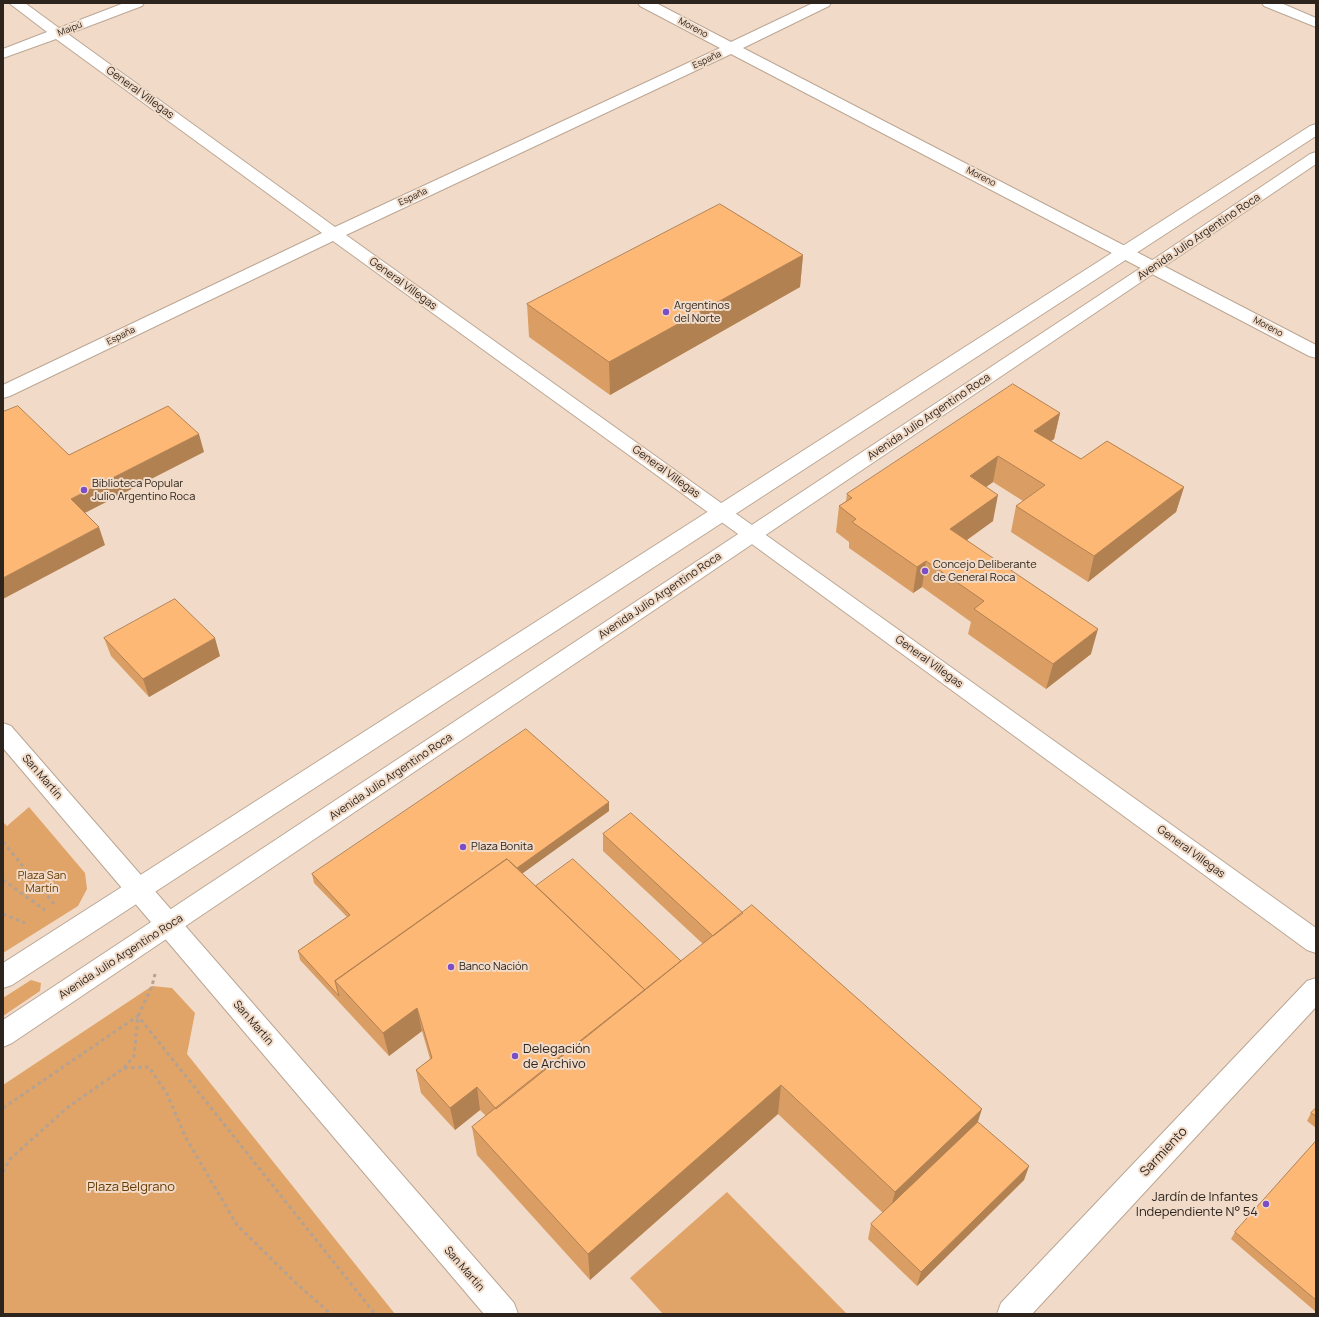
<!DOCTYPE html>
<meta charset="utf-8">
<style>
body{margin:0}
#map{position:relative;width:1319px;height:1317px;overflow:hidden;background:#f1dbc8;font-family:Manrope,sans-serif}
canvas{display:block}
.frame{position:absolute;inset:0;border:4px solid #2c241d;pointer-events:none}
</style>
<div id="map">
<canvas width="1319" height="1317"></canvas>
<div class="frame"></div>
</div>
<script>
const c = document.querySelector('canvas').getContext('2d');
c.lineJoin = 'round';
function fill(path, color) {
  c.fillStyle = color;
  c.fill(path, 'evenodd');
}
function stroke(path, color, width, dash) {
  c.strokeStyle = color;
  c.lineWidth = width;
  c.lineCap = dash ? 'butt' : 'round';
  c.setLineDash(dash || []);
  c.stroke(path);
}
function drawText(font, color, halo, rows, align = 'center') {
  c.font = font + ' Manrope,sans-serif';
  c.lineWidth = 4;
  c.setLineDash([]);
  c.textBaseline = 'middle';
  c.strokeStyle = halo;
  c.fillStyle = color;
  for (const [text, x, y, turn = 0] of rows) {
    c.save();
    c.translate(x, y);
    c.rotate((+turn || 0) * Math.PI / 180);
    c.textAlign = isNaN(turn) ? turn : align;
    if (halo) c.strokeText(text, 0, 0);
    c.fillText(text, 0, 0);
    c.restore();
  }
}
fill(new Path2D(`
 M29 807 85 873 87 889 78 906 3 953V822L7 826Z
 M31 980 41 983 40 991 3 1016V998Z
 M152 986 172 988 195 1013 187 1054 395 1314H3V1085Z
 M727 1192 847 1314H663L630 1278Z`), '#e0a368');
const street = new Path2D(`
 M9 3H25L59 28 124 3H144L142 6 68 34 335 227 720 48 640 6 638 3H656L731 42 813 3H831L829 6 743 48 1316 345V358L1309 356 731 54 346 235 1316 928V953L1307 950 745 539 333 241 10 396 3 398V385L322 233 56 39 3 58V49L47 32Z
 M1262 3H1281L1316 18V27L1264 6Z
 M3 723 11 726 514 1303 518 1314H484L3 748Z
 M1316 978V1007L1032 1314H997L1001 1303 1307 981Z`);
const primary = new Path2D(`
 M1316 124V136L12 985 3 988V963L1310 126Z
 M1316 152V164L12 1043 3 1047V1020L1148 263 1310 154Z`);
stroke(street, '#bba694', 2);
stroke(primary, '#bba694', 2);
stroke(new Path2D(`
 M3 842 54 904
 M3 880 45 910
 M3 914 25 923
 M124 1068 149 1067 167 1094 186 1138 237 1225 297 1284 331 1314
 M3 1108 138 1016 375 1314
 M3 1172 10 1159 68 1107 124 1068 134 1056 138 1016 152 986 155 974`), '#b4a293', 3, [3.5, 3.5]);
fill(street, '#fff');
fill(primary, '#fff');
fill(new Path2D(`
 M803 255 800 287 610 395 529 337 527 304Z
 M1060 413 1054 439 1050 441 1081 459 1184 487 1176 512 1088 582 1011 532 1016 506 1023 501 993 482 986 487 993 521 967 540 1091 654 1046 689 968 634 971 622 922 587 913 593 849 548V542L836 532 839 506 846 501 847 494Z
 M104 638 220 656 149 697 111 656Z
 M609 811 522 873 536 886 681 961 703 944 603 851V834L978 1122 1029 1166 1024 1180 917 1286 868 1239 871 1224 883 1213 778 1114 590 1280 477 1155 472 1127 486 1116 480 1110 455 1130 421 1093 416 1070 430 1059 422 1031 389 1056 300 960 298 951 347 917 314 883 312 874Z
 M1316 1108V1128L1307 1121 1311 1113Z
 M1316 1141V1312L1231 1239 1235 1232Z`), '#da9e65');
fill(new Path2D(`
 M803 255 800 287 610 395 609 362Z
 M1060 413 1054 439 1028 457 1034 431Z
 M199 434 204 452 77 517 71 499Z
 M998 456 993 482 965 502 970 476Z
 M1184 487 1176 512 1088 582 1094 556Z
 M998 495 993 521 946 555 950 529Z
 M99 527 105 545 3 599V578Z
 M926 561 922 587 913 593 917 567Z
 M1098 629 1091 654 1046 689 1053 664Z
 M215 638 220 656 149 697 143 679Z
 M609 802V811L350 998 345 992Z
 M417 1008 422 1031 389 1056 383 1033Z
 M781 1085 778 1114 590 1280 588 1254Z
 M477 1087 480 1110 455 1130 450 1108Z
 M982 1109 973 1137 888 1219 895 1192Z
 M1029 1166 1024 1180 917 1286 921 1272Z`), '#b28152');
const building = new Path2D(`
 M720 204 803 255 609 362 527 304Z
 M1013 384 1060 413 1034 431 1081 459 1107 441 1184 487 1094 556 1016 506 1045 485 998 456 970 476 998 495 950 529 1098 629 1053 664 974 609 984 601 926 561 917 567 852 522 856 519 839 506 852 498 847 494Z
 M18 406 69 455 168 406 199 434 71 499 99 527 3 578V412Z
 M175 599 215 638 143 679 104 638Z
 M526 729 609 802 517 868 507 859 335 981 339 996 298 951 350 915 312 874Z
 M631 813 743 913 713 936 603 834Z
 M507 859 645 990 496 1109 477 1087 450 1108 416 1070 432 1058 417 1008 383 1033 335 981Z
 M573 859 681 961 645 990 536 886Z
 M752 905 982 1109 895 1192 781 1085 588 1254 472 1127Z
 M1316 1108V1116L1311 1113Z
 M978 1122 1029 1166 921 1272 871 1224Z
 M1316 1141V1300L1235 1232Z`);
fill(building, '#feb875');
stroke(building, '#b28152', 1);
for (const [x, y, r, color] of [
 [666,312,4,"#7c4dc5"],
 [84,490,4,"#7c4dc5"],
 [925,571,4,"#7c4dc5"],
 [463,847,4,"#7c4dc5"],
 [451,967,4,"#7c4dc5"],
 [515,1056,4,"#7c4dc5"],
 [1266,1204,4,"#7c4dc5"]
]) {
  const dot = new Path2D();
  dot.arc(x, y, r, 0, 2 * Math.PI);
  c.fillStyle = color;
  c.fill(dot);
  stroke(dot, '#f1dbc8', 1.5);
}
drawText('9px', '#2c241d', '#f1dbc8', [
 ["Moreno",693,28,28],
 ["Maipú",70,29,-21],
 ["España",707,60,-25],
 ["Moreno",981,177,27],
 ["España",413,197,-25],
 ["Moreno",1268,327,28],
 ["España",121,336,-26]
]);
drawText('11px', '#2c241d', '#f1dbc8', [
 ["General Villegas",140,93,36],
 ["Avenida Julio Argentino Roca",1199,237,-34],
 ["General Villegas",403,284,36],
 ["Avenida Julio Argentino Roca",929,417,-34],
 ["General Villegas",666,472,36],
 ["Avenida Julio Argentino Roca",660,596,-34],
 ["General Villegas",929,662,36],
 ["San Martín",42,777,49],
 ["Avenida Julio Argentino Roca",391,777,-34],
 ["General Villegas",1191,852,36],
 ["Avenida Julio Argentino Roca",121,957,-33],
 ["San Martín",253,1023,49],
 ["San Martín",464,1269,49]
]);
drawText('11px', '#2c241d', '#f1dbc8', [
 ["Argentinos",674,306],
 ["del Norte",674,319],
 ["Biblioteca Popular",92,484],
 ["Julio Argentino Roca",92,497],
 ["Concejo Deliberante",933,565],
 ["de General Roca",933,578],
 ["Plaza Bonita",471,847],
 ["Banco Nación",459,967]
], 'left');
drawText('11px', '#663a02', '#f1dbc8', [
 ["Plaza San",42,876],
 ["Martín",42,889]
]);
drawText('13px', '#2c241d', '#f1dbc8', [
 ["Delegación",523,1049],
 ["de Archivo",523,1064],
 ["Jardín de Infantes",1258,1197,"right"],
 ["Independiente N° 54",1258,1212,"right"]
], 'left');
drawText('13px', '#2c241d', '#f1dbc8', [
 ["Sarmiento",1164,1152,-47]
]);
drawText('13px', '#663a02', '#f1dbc8', [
 ["Plaza Belgrano",131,1187]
]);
</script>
